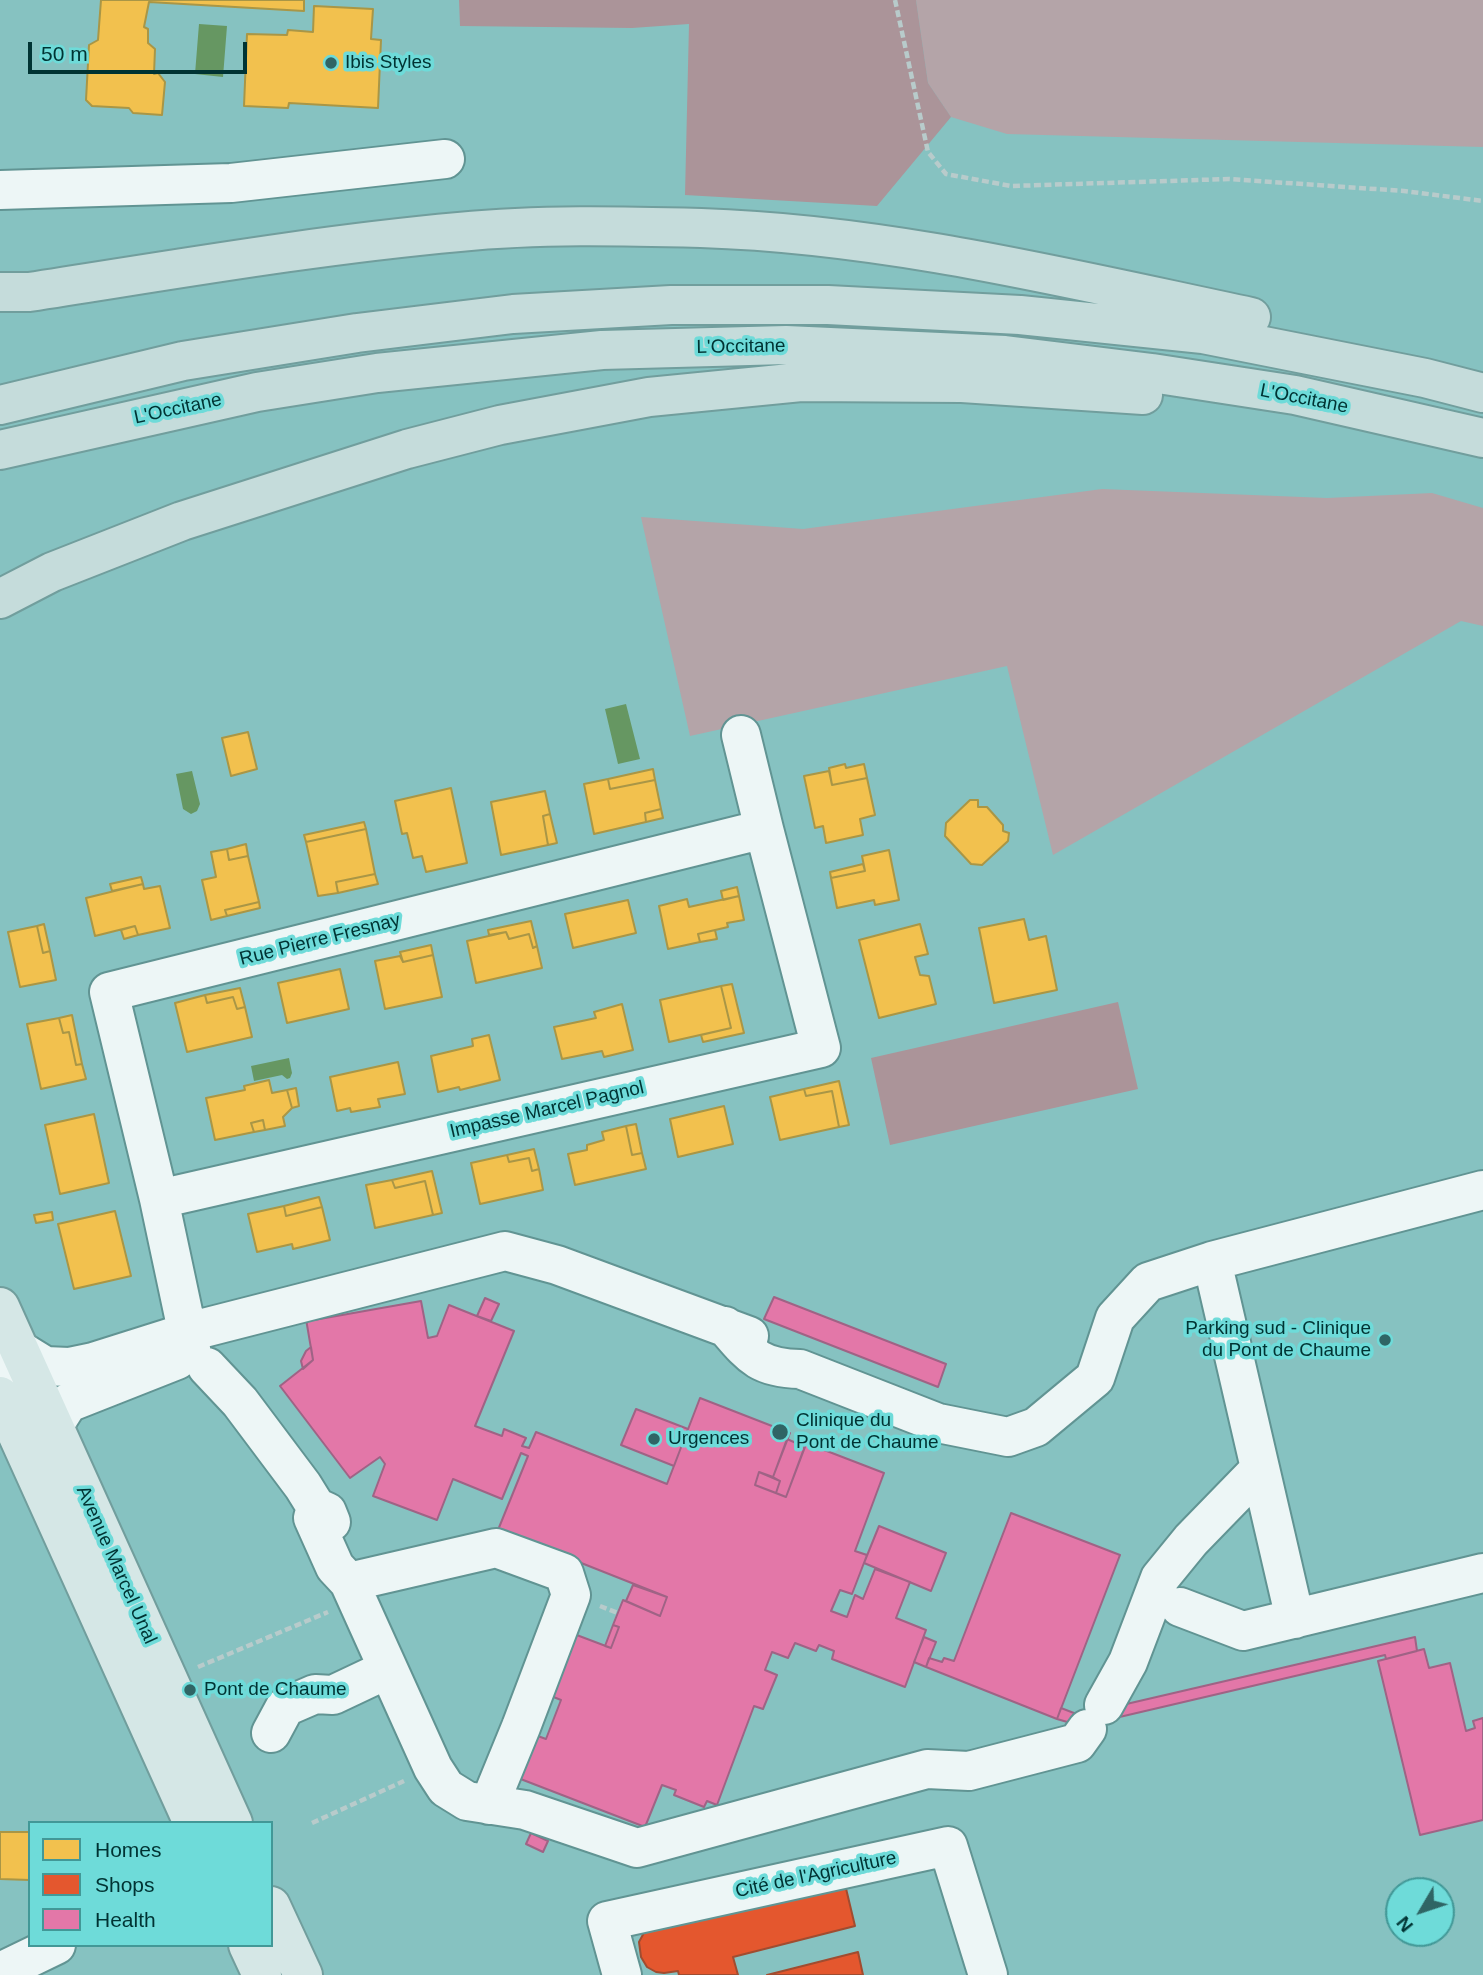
<!DOCTYPE html>
<meta charset="utf-8">
<style>
body{margin:0}
#map{position:relative;width:1483px;height:1975px;overflow:hidden;background:#86c2c1;font-family:Arial,sans-serif}
canvas{display:block}
.legend{position:absolute;left:28px;top:1821px;width:245px;height:126px;box-sizing:border-box;background:#6edbd9;border:2px solid #429897;margin:0;padding:9px 12px;list-style:none;font-size:21px;color:#033}
.legend li{display:flex;align-items:center;gap:14px;height:35px}
.legend b{width:35px;border:2px solid #429897}
.north{position:absolute;left:1385px;top:1877px;width:70px;height:70px;box-sizing:border-box;background:#6edbd9;border:2px solid #429897;border-radius:50%;rotate:231deg;font-size:19px;font-weight:700;line-height:28px;text-align:center;color:#033}
.north::after{content:'';display:block;margin:auto;width:24px;height:32px;background:#2f6565;clip-path:polygon(50% 0,100% 100%,50% 72%,0 100%)}
.scale{position:absolute;left:28px;top:42px;width:219px;height:32px;box-sizing:border-box;border:4px solid #033;border-top:0;padding-left:9px;font-size:21px;line-height:24px;white-space:nowrap;color:#033;-webkit-text-stroke:5px #6edbd9;paint-order:stroke}
</style>
<div id="map">
<canvas width="1483" height="1975"></canvas>
<ul class="legend">
<li><b style="height:19px;background:#f2c14e"></b>Homes</li>
<li><b style="height:19px;background:#e4572e"></b>Shops</li>
<li><b style="height:19px;background:#e377a8"></b>Health</li>
</ul>
<div class="north">N</div>
<div class="scale">50 m</div>
</div>
<script>
const c = document.querySelector('canvas').getContext('2d');
c.lineJoin = 'round';
function fill(path, color) {
  c.fillStyle = color;
  c.fill(path, 'evenodd');
}
function stroke(path, color, width, dash) {
  c.strokeStyle = color;
  c.lineWidth = width;
  c.lineCap = dash ? 'butt' : 'round';
  c.setLineDash(dash || []);
  c.stroke(path);
}
function drawText(font, color, halo, rows, align = 'center') {
  c.font = font + ' Arial,sans-serif';
  c.lineWidth = 7;
  c.setLineDash([]);
  c.textBaseline = 'middle';
  c.strokeStyle = halo;
  c.fillStyle = color;
  for (const [text, x, y, turn = 0] of rows) {
    c.save();
    c.translate(x, y);
    c.rotate((+turn || 0) * Math.PI / 180);
    c.textAlign = isNaN(turn) ? turn : align;
    if (halo) c.strokeText(text, 0, 0);
    c.fillText(text, 0, 0);
    c.restore();
  }
}
fill(new Path2D(`
 M916 0H1483V147L1007 134 951 117 928 83Z
 M1102 489 1327 498 1432 493 1483 508V626L1461 621 1053 855 1007 666 690 736 641 517 803 529Z`), '#b4a4a8');
fill(new Path2D(`
 M459 0H916L928 83 951 117 877 206 685 195 689 24 632 28 460 26Z
 M1118 1002 1138 1089 890 1145 871 1058Z`), '#ab9499');
fill(new Path2D(`
 M199 24 227 26 223 77 195 74Z
 M626 704 640 759 618 764 605 709Z
 M192 771 200 804 197 811 191 814 183 809 176 774Z
 M289 1058 292 1073 290 1078 287 1079 282 1075 254 1081 251 1066Z`), '#669762');
const homes = new Path2D(`
 M101 0H304V11L149 2 144 27 148 29V43L155 49 154 74 158 73 165 82 162 115 133 113 129 108 92 106 86 100 89 45 98 40Z
 M314 6 373 9 371 39 381 40 378 108 289 103 288 108 244 106 247 34 287 35 288 30 313 32Z
 M248 732 257 769 231 776 222 738Z
 M845 764 846 768 864 764 867 778 832 785 829 768Z
 M653 769 655 780 610 789 608 779Z
 M829 771 832 785 867 778 875 815 860 819 863 835 826 843 823 826 815 828 804 776Z
 M608 779 610 789 655 780 661 809 645 813 646 822 594 834 584 784Z
 M451 788 467 863 426 872 422 856 413 858 407 833 402 834 395 801Z
 M545 791 550 814 543 816 548 845 501 855 491 802Z
 M970 800H978V807H987L1003 825V831L1009 833 1008 841 982 865 971 864 945 836 946 823Z
 M661 809 663 818 646 822 645 813Z
 M550 814 557 843 548 845 543 816Z
 M364 822 366 829 306 842 304 835Z
 M366 829 375 874 336 882 338 893 318 896 306 842Z
 M246 844 248 856 229 860 227 849Z
 M227 849 229 860 248 856 259 902 225 910 227 916 211 920 202 880 216 877 211 852Z
 M889 850 899 900 875 905 874 900 837 908 831 878 865 871 862 856Z
 M863 864 865 871 831 878 830 872Z
 M375 874 378 884 338 893 336 882Z
 M141 877 143 884 112 891 110 884Z
 M143 884 144 889 160 886 170 928 138 935 135 926 95 936 86 898Z
 M737 887 739 896 723 900 721 891Z
 M739 896 744 920 727 923 728 927 698 934 700 942 668 949 659 906 687 899 689 907Z
 M628 900 636 933 573 948 565 914Z
 M259 902 260 908 227 916 225 910Z
 M1024 919 1029 940 1046 936 1057 990 994 1003 979 928Z
 M531 921 537 946 533 948 529 934 509 939 506 932 489 935 488 930Z
 M44 924 50 951 43 953 37 926Z
 M920 924 928 954 915 957 920 975 929 976 936 1004 879 1018 859 940Z
 M37 926 43 953 50 951 56 980 20 987 8 932Z
 M135 926 138 935 124 939 121 930Z
 M715 930 717 939 700 942 698 934Z
 M506 932 509 939 529 934 533 948 537 946 542 968 476 983 467 941Z
 M431 945 433 955 403 962 400 952Z
 M433 955 442 997 385 1009 375 961 400 956 403 962Z
 M340 969 349 1009 287 1023 278 983Z
 M732 984 744 1033 703 1042 701 1035 731 1028 721 986Z
 M721 986 731 1028 669 1042 660 1000Z
 M240 988 245 1007 237 1009 233 997 207 1003 205 995Z
 M205 995 207 1003 233 997 237 1009 245 1007 252 1037 187 1052 175 1003Z
 M622 1004 633 1050 604 1057 602 1051 562 1059 554 1027 596 1018 594 1012Z
 M72 1015 82 1064 76 1065 69 1032 63 1033 59 1018Z
 M59 1018 63 1033 69 1032 76 1065 82 1064 86 1079 41 1089 27 1024Z
 M489 1035 500 1080 460 1090 459 1087 438 1092 431 1056 473 1046 472 1039Z
 M398 1062 405 1094 378 1099 380 1107 351 1112 350 1108 337 1111 330 1077Z
 M269 1080 272 1093 287 1090 292 1108 283 1117 285 1126 265 1130 263 1120 251 1123 254 1132 215 1140 206 1098 245 1090 244 1086Z
 M839 1081 849 1125 839 1127 832 1091 806 1096 804 1089Z
 M296 1088 299 1106 292 1108 287 1090Z
 M804 1089 806 1096 832 1091 839 1127 780 1140 770 1097Z
 M724 1106 733 1144 678 1157 670 1119Z
 M94 1114 109 1183 60 1194 45 1125Z
 M263 1120 265 1130 254 1132 251 1123Z
 M636 1124 642 1153 632 1155 626 1126Z
 M626 1126 632 1155 642 1153 646 1169 575 1185 568 1154 587 1150V1145L604 1140 602 1132Z
 M534 1149 539 1169 532 1171 529 1158 509 1162 507 1155Z
 M507 1155 509 1162 529 1158 532 1171 539 1169 543 1190 480 1204 471 1163Z
 M432 1171 442 1213 433 1215 425 1181 395 1188 392 1180Z
 M392 1180 395 1188 425 1181 433 1215 375 1228 366 1185Z
 M319 1197 322 1207 286 1216 284 1206Z
 M284 1206 286 1216 322 1207 330 1240 293 1249 292 1244 257 1252 248 1214Z
 M115 1211 131 1276 74 1289 58 1224Z
 M52 1212 53 1220 36 1223 34 1215Z
 M0 1832H30V1880L0 1879Z`);
fill(homes, '#f2c14e');
stroke(homes, '#a99646', 2);
const shops = new Path2D(`
 M843 1876 855 1926 733 1957 738 1975H679L678 1971 664 1973 656 1972 647 1967 641 1957 639 1942 646 1929Z
 M858 1952 863 1975H767Z`);
fill(shops, '#e4572e');
stroke(shops, '#a04c30', 2);
const health = new Path2D(`
 M774 1297 946 1364 938 1387 764 1319Z
 M485 1298 499 1304 491 1321 477 1316Z
 M421 1301 428 1338 437 1336 449 1305 514 1331 475 1426 502 1436 504 1429 526 1438 522 1446 529 1448 536 1432 667 1484 700 1398 790 1433 773 1477 759 1472 755 1485 786 1497 806 1443 884 1473 855 1551 867 1555 852 1594 840 1590 831 1611 847 1617 855 1595 863 1599 875 1569 910 1582 896 1618 926 1630 905 1687 832 1659 834 1651 819 1645 816 1651 795 1643 788 1658 772 1652 765 1670 777 1675 763 1709 754 1706 717 1805 707 1801 704 1807 674 1795 676 1790 662 1785 645 1827 518 1778 535 1735 546 1739 561 1700 551 1696 574 1634 611 1648 619 1627 613 1625 623 1600 660 1616 667 1597 498 1530 528 1456 521 1453 502 1499 453 1479 437 1520 373 1496 385 1464 380 1457 350 1478 280 1386 313 1360 306 1319 313 1318 314 1320Z
 M311 1347 313 1360 303 1369 301 1361 306 1351Z
 M636 1409 688 1429 674 1466 621 1445Z
 M787 1439 805 1447 786 1497 776 1493 780 1481 773 1477Z
 M759 1472 780 1481 776 1493 755 1485Z
 M1011 1513 1120 1555 1057 1719 926 1667 929 1658 942 1662 944 1658 954 1661Z
 M879 1526 946 1553 931 1591 864 1563Z
 M633 1585 667 1597 660 1616 626 1601Z
 M613 1625 619 1627 611 1648 605 1646Z
 M924 1637 936 1642 926 1667 914 1662Z
 M1415 1637 1417 1651 1386 1659 1385 1655 1081 1726 1057 1719 1061 1708 1079 1715Z
 M1424 1649 1429 1668 1450 1663 1466 1731 1475 1728 1473 1721 1483 1718V1820L1420 1835 1378 1661Z
 M531 1833 548 1841 543 1852 526 1844Z`);
fill(health, '#e377a8');
stroke(health, '#9f6385', 2);
const minor = new Path2D(`
 M0 190 231 183 445 159
 M741 735 764 829
 M159 1199 821 1048 764 829 109 992 159 1199 192 1354
 M1212 1261 1483 1190
 M725 1326C750 1355 758 1368 800 1369L938 1423 1008 1437 1036 1427 1095 1378 1115 1318 1148 1282 1212 1261 1295 1619
 M19 1350 45 1366 69 1367 93 1362 188 1332 505 1251 557 1265 749 1336
 M207 1367 240 1402 303 1486 316 1507 327 1512 331 1522
 M0 1370C11 1393 19 1402 45 1404
 M54 1425 68 1403 177 1360
 M316 1507 313 1518 335 1567 349 1582 433 1768 446 1788 467 1801 525 1810 637 1848 927 1769 969 1771 1077 1743 1087 1729
 M349 1582 496 1548 564 1573 571 1595 521 1727 489 1805
 M1180 1607 1243 1631 1483 1573
 M1104 1705 1128 1662 1160 1578 1191 1540 1259 1470
 M271 1733 285 1707 315 1694 333 1695 388 1669
 M0 1972 56 1945
 M622 1975 607 1921 948 1846 988 1975`);
const major = new Path2D(`
 M0 1307 233 1823
 M0 1396 193 1823
 M271 1906 303 1975
 M248 1945 262 1975`);
const highway = new Path2D(`
 M0 292H29C172 270 315 245 459 232 539 224 621 226 701 228 888 234 1070 279 1251 317
 M0 405 183 361 357 333 513 314 671 305H828L1020 315 1203 334 1425 378 1483 393
 M0 450 257 392 377 373 602 350 786 345 1005 355 1152 373 1295 395 1483 438
 M0 599 52 572 182 521 407 449 500 425 649 397 801 382 962 383 1143 395`);
stroke(minor, '#619493', 42);
stroke(major, '#719e9d', 42);
stroke(highway, '#719e9d', 42);
stroke(new Path2D(`
 M895 0 928 152 946 174 1011 186 1229 179 1404 191 1483 201
 M600 1606 618 1613
 M198 1667 328 1612
 M312 1823 404 1781`), '#b8cbcb', 4.5, [7, 3.5]);
stroke(minor, '#edf6f6', 38);
stroke(major, '#d5e7e6', 38);
stroke(highway, '#c5dcdb', 38);
for (const [x, y, r, color] of [
 [331,63,7,"#2f6565"],
 [1385,1340,7,"#2f6565"],
 [780,1432,9,"#2f6565"],
 [654,1439,7,"#2f6565"],
 [190,1690,7,"#2f6565"]
]) {
  const dot = new Path2D();
  dot.arc(x, y, r, 0, 2 * Math.PI);
  c.fillStyle = color;
  c.fill(dot);
  stroke(dot, '#6edbd9', 2.5);
}
drawText('19px', '#033', '#6edbd9', [
 ["Ibis Styles",345,63],
 ["Parking sud - Clinique",1371,1329,"right"],
 ["du Pont de Chaume",1371,1351,"right"],
 ["Clinique du",796,1421],
 ["Pont de Chaume",796,1443],
 ["Urgences",668,1439],
 ["Pont de Chaume",204,1690]
], 'left');
drawText('19px', '#033', '#6edbd9', [
 ["L'Occitane",741,347,-1],
 ["L'Occitane",1304,399,11],
 ["L'Occitane",178,409,-12],
 ["Rue Pierre Fresnay",320,940,-14],
 ["Impasse Marcel Pagnol",547,1110,-13],
 ["Avenue Marcel Unal",116,1565,66],
 ["Cité de l'Agriculture",816,1875,-12]
]);
</script>
